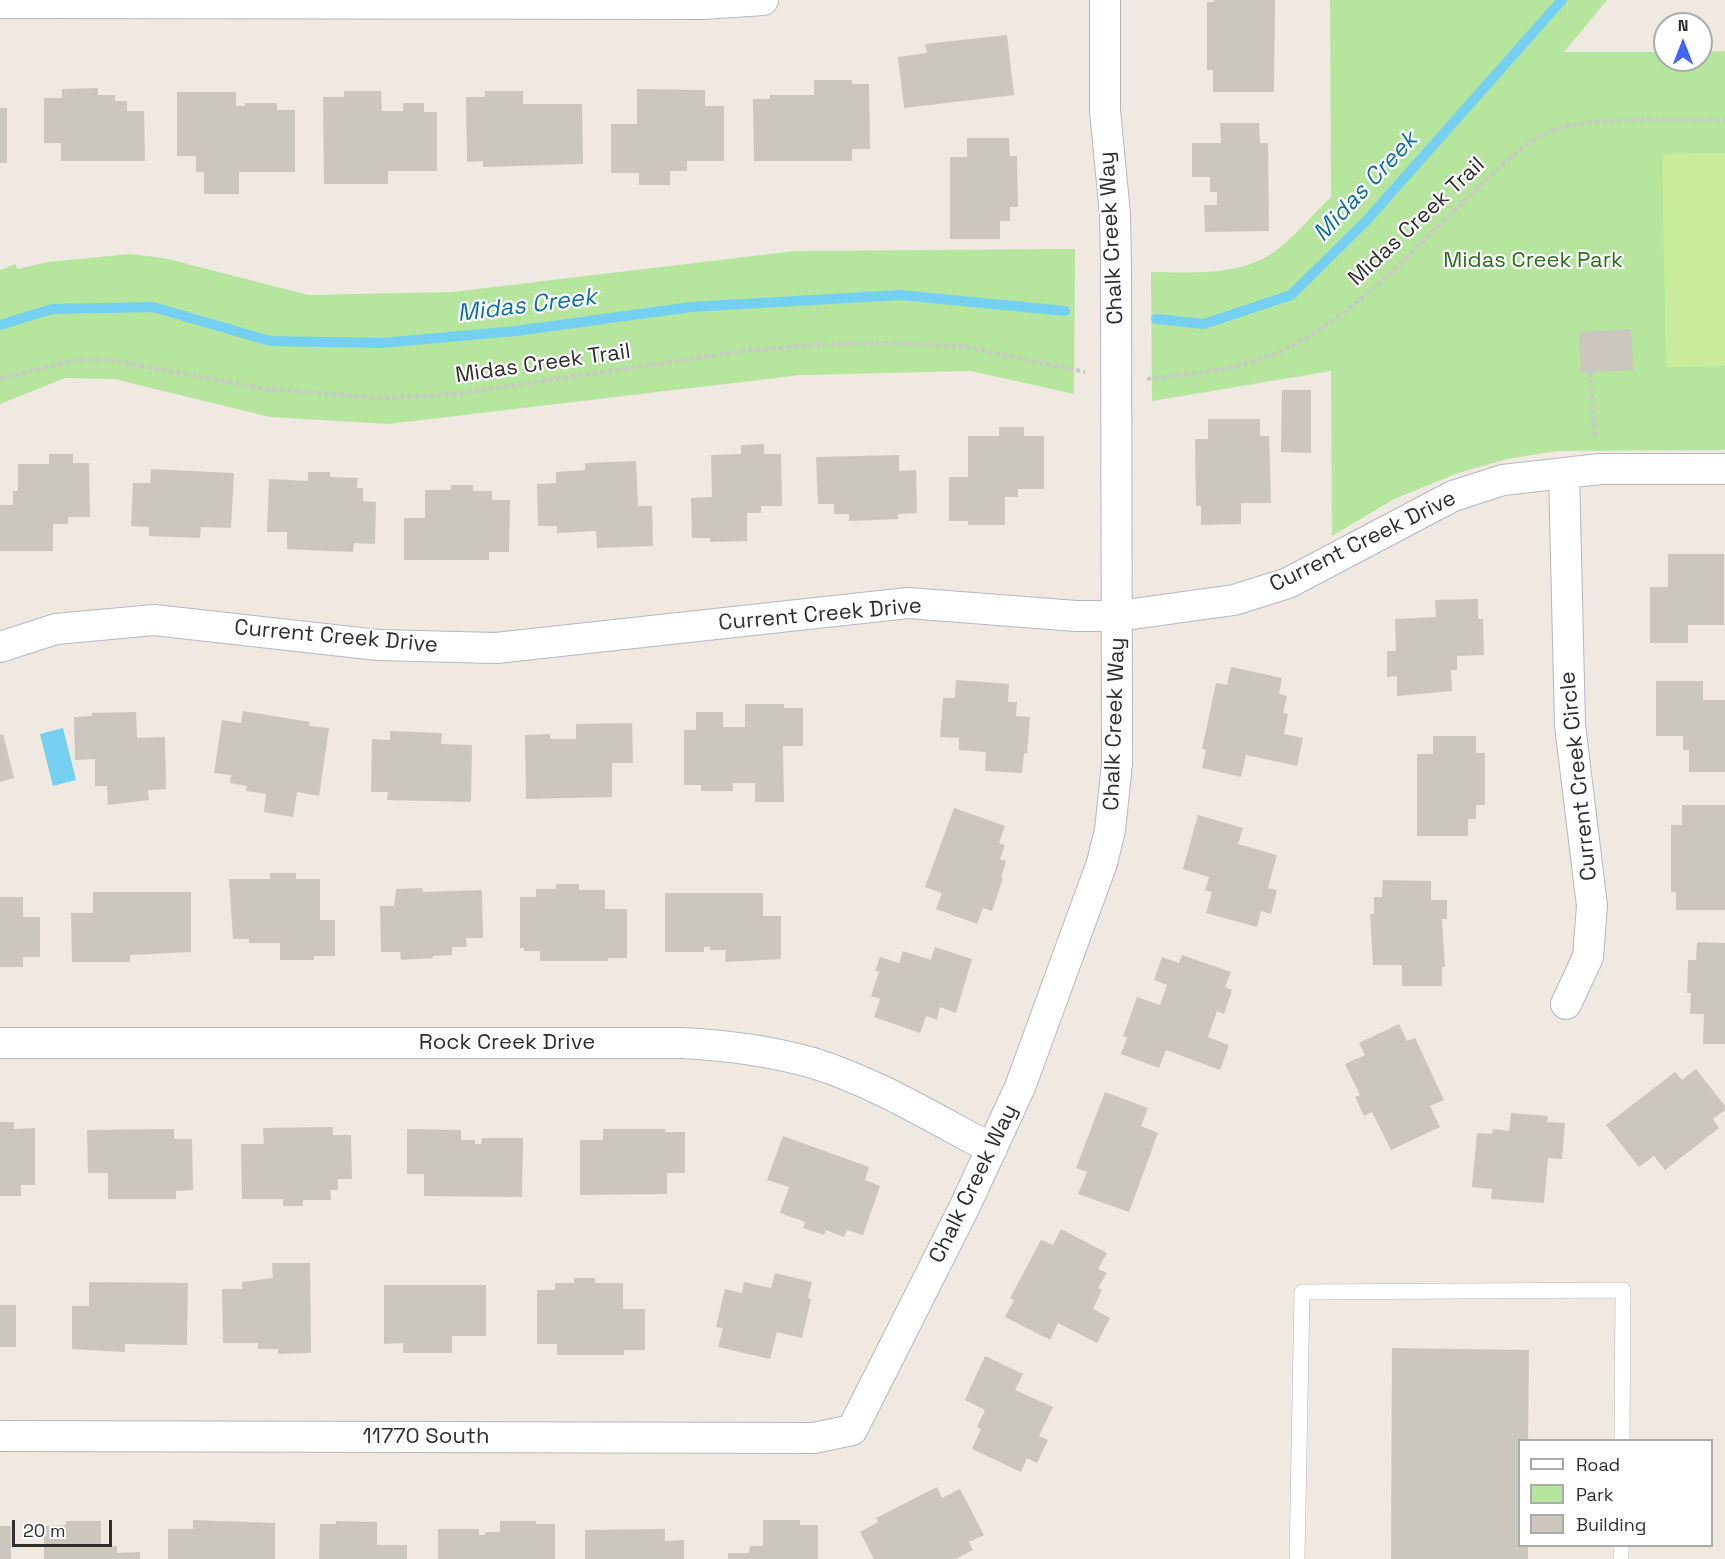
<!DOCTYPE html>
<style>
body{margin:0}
#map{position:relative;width:1725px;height:1559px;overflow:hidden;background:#efe9e1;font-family:"Space Grotesk",sans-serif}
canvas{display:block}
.legend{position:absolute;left:1518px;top:1439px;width:195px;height:108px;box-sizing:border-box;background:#fff;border:2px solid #ababab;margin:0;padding:8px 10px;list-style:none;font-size:18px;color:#2e2e2e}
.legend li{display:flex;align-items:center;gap:12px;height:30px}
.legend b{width:30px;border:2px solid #ababab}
.north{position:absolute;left:1653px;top:12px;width:60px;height:60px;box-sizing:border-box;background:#fff;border:2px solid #ababab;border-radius:50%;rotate:0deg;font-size:16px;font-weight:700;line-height:24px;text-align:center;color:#2e2e2e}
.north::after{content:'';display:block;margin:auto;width:21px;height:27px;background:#4264fb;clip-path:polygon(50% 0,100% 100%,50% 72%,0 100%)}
.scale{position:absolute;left:12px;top:1520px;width:100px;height:27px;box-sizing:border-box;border:3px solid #2e2e2e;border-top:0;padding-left:8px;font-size:18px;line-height:21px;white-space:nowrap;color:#2e2e2e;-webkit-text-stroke:4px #fff;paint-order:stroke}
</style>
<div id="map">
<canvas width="1725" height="1559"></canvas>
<ul class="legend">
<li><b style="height:8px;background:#fff"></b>Road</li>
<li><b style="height:16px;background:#b6e59e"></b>Park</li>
<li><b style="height:16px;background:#cbc7bf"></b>Building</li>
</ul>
<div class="north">N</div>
<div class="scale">20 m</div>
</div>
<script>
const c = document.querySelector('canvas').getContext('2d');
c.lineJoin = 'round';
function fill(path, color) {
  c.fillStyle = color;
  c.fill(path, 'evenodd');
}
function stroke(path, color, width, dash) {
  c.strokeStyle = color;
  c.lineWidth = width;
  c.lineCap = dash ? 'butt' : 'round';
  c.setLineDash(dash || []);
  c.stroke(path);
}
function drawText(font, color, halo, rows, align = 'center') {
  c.font = font + ' "Space Grotesk",sans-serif';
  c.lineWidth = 4.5;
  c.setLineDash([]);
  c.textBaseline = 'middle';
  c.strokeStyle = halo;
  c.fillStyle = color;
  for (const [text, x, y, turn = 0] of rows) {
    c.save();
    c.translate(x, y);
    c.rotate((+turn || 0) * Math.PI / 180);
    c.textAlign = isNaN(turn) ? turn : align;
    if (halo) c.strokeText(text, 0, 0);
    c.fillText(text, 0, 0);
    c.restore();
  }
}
fill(new Path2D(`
 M1330 0H1607L1564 52H1665V60H1701V52L1725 51V450L1557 451 1507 459 1458 473 1394 499 1332 536 1331 371 1152 401 1151 272C1192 272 1238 277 1274 252 1295 237 1312 215 1331 197Z
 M1075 249 1074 394 971 371 801 375 388 424 270 417 114 379 65 378 0 404V270L16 264 17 269 48 262 130 254 164 258 309 295 452 292 795 251Z`), '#b6e59e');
fill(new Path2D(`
 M1725 153V366L1666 367 1662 154Z`), '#c9ec9a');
fill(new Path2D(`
 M63 728 76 780 53 786 40 734Z`), '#75cff0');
stroke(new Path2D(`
 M1156 319 1204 324 1291 295 1366 221 1562 0
 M0 325 52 309 153 307 270 341 381 343 516 331 691 307 900 295 1065 311`), '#75cff0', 10);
fill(new Path2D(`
 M1214 0H1275L1274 92H1213V70H1207V2H1214Z
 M1007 35 1014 95 904 108 898 57 927 53 925 44Z
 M814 80H852V84H869L870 149H852V161H754L753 99H770V95H814Z
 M98 88V95H115V101H127V111H144L145 161H61V143H44V98H62V89Z
 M637 89 705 90V106H724V161H687V171H670V185H639V173H611V124H637Z
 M344 91H381L382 111H403V103H424V112H437V171H388V184H324L323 97H344Z
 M485 91H523V104H582L583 164 483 167V161L467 162 466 97H485Z
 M177 92H236V106H245V103H277V110H295V172H239V194H204V172H196V156H177Z
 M0 108H7V163H0Z
 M1220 123H1259L1260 143H1268L1269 231 1205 232 1204 205H1217V192H1210V177H1192V143H1221Z
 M967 138H1009L1010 156H1017L1018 207H1010V221H1000V239H950V157H967Z
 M1631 329 1633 370 1581 373 1579 332Z
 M1282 390H1311V453L1281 452Z
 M1208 419H1260V436H1269L1271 503H1241V524L1201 525V506H1196L1195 439H1208Z
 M999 427H1024V436H1044V489H1018V497H1005V525H968V521H949V477H968V436H999Z
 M764 444V454H781L782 506H761V513H747V541L710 542V538H692L691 498 712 497 711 455 741 454V445Z
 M49 454H73V463H89L90 517H68V524H53V551H0V505H13V491H18V464H49Z
 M899 455V471L916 470 917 513 898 514V519L849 521V514H834V504H818L816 457Z
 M636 461 638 506H652L653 546 597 548 596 531 557 533V526H538L537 484 556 483V472L585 470V463Z
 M151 469 234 473 231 528 201 527 200 538 149 536V527L131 526 133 483H150Z
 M308 472H330V477L358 478 357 488H363V501L376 502 375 544 354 543 353 552 287 549V532H267L269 479 308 481Z
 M451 485H473V491H492V500H510L509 552H489V560H404V518H425V490H451Z
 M1668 554H1724V625H1688V643H1650V587H1668Z
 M1478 599V619H1483L1484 655 1457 656V670H1451L1452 691 1397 696V676L1387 677V651H1396L1395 619 1436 617 1435 600Z
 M1231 667 1282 678 1279 694 1287 696 1283 713 1288 714 1284 734 1303 738 1297 766 1246 755 1241 777 1202 768 1206 750 1202 749 1216 683 1227 685Z
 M956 680 1009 684 1008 702H1017L1016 716 1030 717 1027 754 1024 753 1022 773 985 771 986 752 959 750V738L940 737 943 698H955Z
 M1656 681H1703V700H1725V772H1689V750H1683V736H1656Z
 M745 704H784V708H803V746H783L784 802H755V783H733V791H701V785H684V730H696V712H723V727H745Z
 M243 711 310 722 309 726 329 728 319 796 297 792 293 817 264 812 266 794 246 791 247 786 230 783 231 775 214 773 222 720 241 723Z
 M136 712 137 738 165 737 166 789 148 790 149 800 108 805 107 786H95V759L75 760 74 717 92 716V713Z
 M632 723 633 763H612V797L526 799 525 735 550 734V739H576V724Z
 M390 731 442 733 441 744 472 745 471 802 387 800 388 792H371L372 739 390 740Z
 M3 734 14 778 0 782V735Z
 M1433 736H1476V753H1485V805H1476V819H1468V836H1417V754H1433Z
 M1682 805H1725V910H1676V892H1671V825H1682Z
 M954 808 1005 826 999 843 1005 845 1000 859 1006 861 1001 878H1003L992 911 983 908 977 924 936 909 942 893 925 887Z
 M1198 815 1243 828 1238 844 1277 855 1268 888 1277 890 1271 914 1261 911 1257 927 1206 913 1212 892 1205 890 1209 877 1183 869Z
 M270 873H296V879H320V920H335V956H314V960H280V943H249V939H233L229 879H270Z
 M1383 880 1431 881V900H1447V919H1442L1445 967H1442V986H1402V965H1373L1370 914H1374V897H1382Z
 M556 884H579V890H605V909H627V958H608V961H540V951H524V948H520V897H536V889H556Z
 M422 888 423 892 482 890 483 938H466L467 947H452V955L433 956V958L401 960 400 952H381L380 906H394L396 889Z
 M93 892H191V952L130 955V962H72L71 913H93Z
 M665 893H763V916H781V959L725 962 726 950H710V947H704V952H665Z
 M0 897H23V917H40V957H23V967H0Z
 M1697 942 1725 943V1044H1703L1704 1014H1690L1691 993H1687L1688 960H1696Z
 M935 947 972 959 956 1013 940 1007 937 1020 926 1016 920 1033 874 1017 880 999 871 996 879 972 875 971 880 957 899 963 903 951 931 960Z
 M1182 955 1231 972 1225 987 1232 990 1224 1014 1217 1011 1208 1037 1229 1045 1220 1070 1166 1050 1159 1068 1121 1054 1127 1038 1123 1036 1137 997 1160 1005 1167 985 1154 980 1162 957 1179 963Z
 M1399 1024 1407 1041 1415 1038 1444 1100 1430 1106 1440 1127 1391 1150 1372 1112 1364 1116 1355 1097 1360 1095 1345 1064 1365 1055 1359 1043Z
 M1696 1069 1725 1106V1110L1713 1119 1719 1128 1665 1170 1654 1156 1639 1167 1606 1125 1675 1072 1682 1080Z
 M1105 1092 1148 1108 1141 1126 1158 1133 1129 1212 1078 1194 1087 1172 1076 1168Z
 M1511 1113 1548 1116 1547 1122 1565 1123 1562 1159 1548 1158 1544 1203 1491 1199 1492 1189 1472 1187 1477 1133 1492 1134 1493 1129 1509 1131Z
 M0 1122H14V1129L35 1128V1185H21V1196H0Z
 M333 1127V1135H351L352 1179H338V1190H330L331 1200H303V1206H283V1199H242L241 1144H264L263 1128Z
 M174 1129V1139H192L193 1190 176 1191V1199H108V1173H88L87 1130Z
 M407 1129 461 1130V1140H475V1144H481L482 1138H523L522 1197 424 1196V1174H407Z
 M603 1129H665V1132H685V1173H667V1194L580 1195V1140H603Z
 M783 1136 869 1167 865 1180 880 1186 863 1235 847 1230 844 1237 826 1230 824 1235 803 1228 805 1222 780 1213 789 1187 767 1180Z
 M1061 1229 1107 1253 1098 1269 1107 1273 1098 1288 1102 1290 1093 1309 1110 1318 1097 1343 1058 1323 1050 1340 1005 1317 1014 1300 1010 1298 1041 1240 1053 1245Z
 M272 1263H310L311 1353 278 1354V1349H258V1343H223L222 1289H242V1282L273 1278Z
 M775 1273 812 1282 808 1298 811 1299 802 1338 777 1332 770 1359 718 1347 723 1328 716 1327 725 1289 742 1293 744 1282 771 1288Z
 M574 1278H595V1283H623V1309H645V1350H624V1355H557V1344H537V1290H555V1283H574Z
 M89 1282 188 1283 187 1345 125 1344V1352L72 1349V1306H89Z
 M384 1285H486V1336H452V1353H403V1343L384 1344Z
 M0 1305H16V1347H0Z
 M1392 1348 1529 1350 1528 1440H1520V1546H1528V1559H1391Z
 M985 1356 1023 1374 1015 1390 1053 1407 1039 1436 1048 1440 1037 1463 1027 1458 1021 1472 972 1449 981 1429 977 1427 985 1410 965 1400Z
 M937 1487 942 1498 960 1489 984 1535 969 1542 973 1550 956 1559H874L860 1532 878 1522 876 1518Z
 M193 1520 275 1523V1559H168V1529H193Z
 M763 1520H800V1525H818V1559H728V1553H749L750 1546H763Z
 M66 1521H101V1547L117 1546V1553L140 1552V1559H44V1526L66 1525Z
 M336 1521 377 1522V1545H407V1559H319L320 1524H336Z
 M500 1521H536V1524H555V1559H438V1529H479V1535H485V1532H500Z
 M0 1526H11V1559H0Z
 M665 1529V1541L684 1540V1559H585V1530Z`), '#cbc7bf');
const service = new Path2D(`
 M1297 1559 1302 1292 1623 1290 1622 1440
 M1621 1559V1546`);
const minor = new Path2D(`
 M0 3 703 4 763 0
 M1564 473 1570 725 1592 906 1588 957 1566 1004
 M0 647 56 629 154 620 378 645 496 648 908 603 1076 616H1118L1234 600 1288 583 1453 496 1503 480 1600 469H1725
 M0 1043H681C726 1045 770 1051 813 1063 875 1082 935 1119 992 1149
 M0 1436 814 1438 852 1430 965 1206 1020 1087 1102 863 1110 830 1117 764 1116 266 1115 214 1105 111V0`);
stroke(service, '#b4b7c1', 16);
stroke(minor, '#b4b7c1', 32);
stroke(new Path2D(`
 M1590 372 1595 437
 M0 379 74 360H111L265 389 383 398 455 394 744 351 811 345 883 343 962 346 1085 372
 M1147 379C1182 375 1220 372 1254 361 1334 337 1403 260 1462 203 1486 180 1528 135 1562 127 1612 116 1674 121 1725 120`), '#c9c9c9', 4, [4.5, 3]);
stroke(service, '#fff', 15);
stroke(minor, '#fff', 30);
drawText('22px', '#2e2e2e', '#fff', [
 ["Midas Creek Trail",1417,222,-43],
 ["Chalk Creek Way",1112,238,-93],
 ["Midas Creek Trail",543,364,-8],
 ["Current Creek Drive",1363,542,-26],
 ["Current Creek Drive",820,615,-5],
 ["Current Creek Drive",336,637,5],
 ["Chalk Creek Way",1115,724,-88],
 ["Current Creek Circle",1579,776,-96],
 ["Rock Creek Drive",507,1043],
 ["Chalk Creek Way",974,1184,-64],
 ["11770 South",426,1437]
]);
drawText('22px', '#2c6e1b', '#fff', [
 ["Midas Creek Park",1533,261]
]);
drawText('italic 24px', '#0d6fa3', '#fff', [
 ["Midas Creek",1366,187,-47],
 ["Midas Creek",527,306,-7]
]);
</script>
